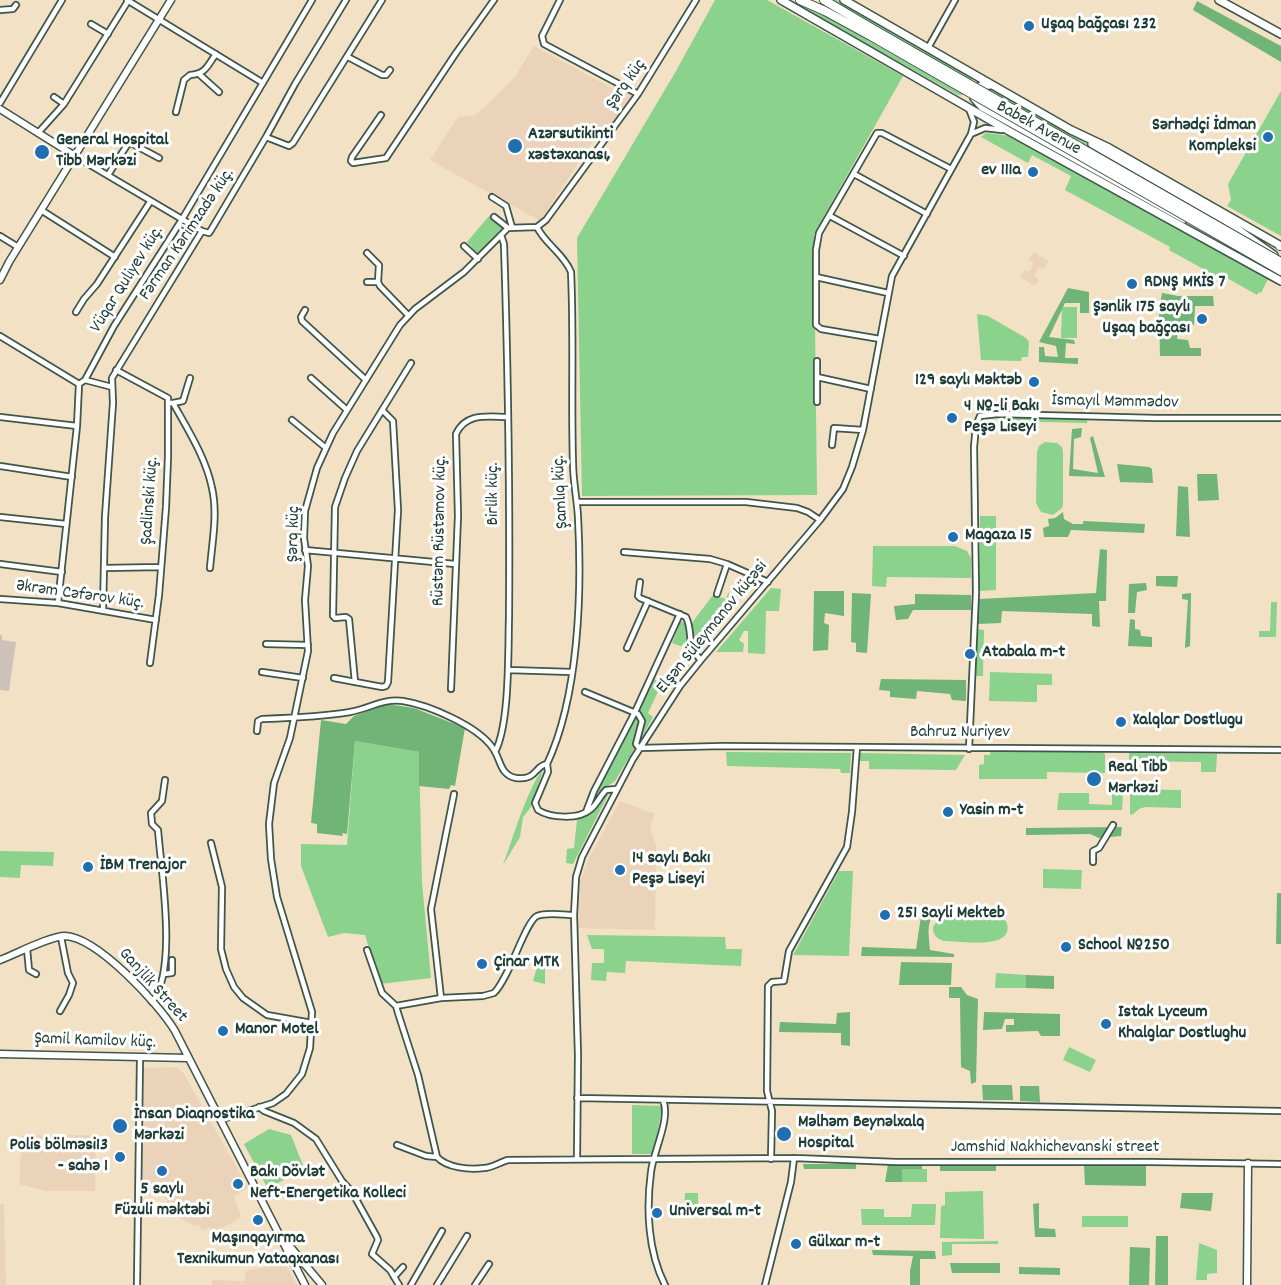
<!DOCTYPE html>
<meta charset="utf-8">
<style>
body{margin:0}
canvas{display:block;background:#f2e1c4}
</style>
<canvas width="1281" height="1285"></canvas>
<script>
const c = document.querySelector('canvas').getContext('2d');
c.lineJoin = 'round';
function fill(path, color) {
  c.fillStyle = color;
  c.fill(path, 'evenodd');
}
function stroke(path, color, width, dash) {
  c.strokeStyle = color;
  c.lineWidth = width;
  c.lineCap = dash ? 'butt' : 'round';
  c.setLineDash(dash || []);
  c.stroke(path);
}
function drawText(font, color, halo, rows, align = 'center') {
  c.font = font + ' Dekko,sans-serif';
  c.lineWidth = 6;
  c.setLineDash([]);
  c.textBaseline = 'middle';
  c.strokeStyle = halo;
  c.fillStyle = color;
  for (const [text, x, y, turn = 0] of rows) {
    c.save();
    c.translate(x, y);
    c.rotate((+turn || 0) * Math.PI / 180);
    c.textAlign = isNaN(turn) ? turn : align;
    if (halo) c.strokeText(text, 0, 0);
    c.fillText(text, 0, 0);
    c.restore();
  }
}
fill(new Path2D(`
 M534 46 617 91 623 89 634 96 607 132 601 129 540 221 430 160 458 117 475 115 488 104 515 77Z
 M1034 252 1049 261 1044 269 1039 267 1034 276 1039 279 1035 286 1020 277 1024 270 1029 272 1034 263 1029 260Z
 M620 801 655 814 650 826 656 846 655 930 578 928 580 882 589 858Z
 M177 1067 184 1074 248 1188 234 1196 241 1217 214 1233 210 1227 202 1231 198 1224 194 1226 173 1214 164 1194H142L144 1068Z
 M22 1135H96L95 1191H46L19 1184Z
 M0 1204H4L6 1285H0Z
 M285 1263 297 1285H212V1280L245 1281 246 1271Z`), '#ebd3b9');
fill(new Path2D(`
 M0 635H2V640L16 642 9 691 0 690Z`), '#cdc2b9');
fill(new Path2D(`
 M715 0H767L903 76 814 234 817 495 582 496 577 238 676 71Z
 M788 0 816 11 965 95H958Z
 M831 0H837L972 77V81Z
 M989 87 1103 153V155L987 89Z
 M1281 91V236L1227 206 1231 200 1228 184Z
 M986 133 1011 136 1268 279 1261 293 1259 292 1257 295 1227 278 1225 281 1169 250 1170 247 1065 190 1071 176 1032 155 1028 163 981 137Z
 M489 216 503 228 478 254 467 242Z
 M1062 307H1077V338H1061Z
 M977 314 988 316 1026 338 1029 342 1028 357H1022L1021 361 981 360Z
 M1002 417 1087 419V423L1002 421Z
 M1045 442 1057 443 1062 447 1063 453V504L1062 508 1053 515 1041 512 1036 503 1037 452 1039 446Z
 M980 516H996V590L979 591Z
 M873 546H955L967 551 971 558V578L887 577 886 587 872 586Z
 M771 588 781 589 779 611H766L765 654 748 653V631H744L739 640 744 644 743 652H716Z
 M728 593 738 595 695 644 693 642 691 624 713 595 726 599Z
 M1271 602H1277L1276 637H1259V631H1270Z
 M682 621 686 625 688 645 683 647 672 643 680 623Z
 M977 629 984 630 983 676H975Z
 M990 672 1052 674V685H1037V702L989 701Z
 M654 679 662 683 648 713 653 717 640 741 638 738 644 720 638 710Z
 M636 716 639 723 633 742 634 749 615 781 605 788 590 806Z
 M355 741 419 752 422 883 431 978 380 984 365 935 344 933 328 937 301 866V844L347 845Z
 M726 752 851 753 850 773H841L840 769 727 766Z
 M990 752H1101L1105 754V773L1047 772V779H979V765L984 764V755H990Z
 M860 753 965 755 956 770 869 769V761H860Z
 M1129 753 1217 754 1216 772H1201V762L1129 761Z
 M543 770 531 807 523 817 520 837 503 865C511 844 529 783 543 770Z
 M1130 789 1181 790V808L1145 807 1139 809 1132 815 1130 814Z
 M609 793 573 864 566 863 567 849 574 848 577 820 591 813 607 794Z
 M1059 793H1089V804L1112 805V794H1123L1122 810H1057Z
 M0 851 54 852 53 866 21 865 20 878 0 877Z
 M1043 869 1082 870 1081 889 1043 888Z
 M839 871H853L849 956 793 955Z
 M948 916H996L1006 921C1018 951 960 941 944 941 936 939 933 934 933 927L939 918Z
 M587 935 725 937 726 949H742L741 966 626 961 625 973 607 972 606 981 591 980 592 963H604V949H592Z
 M541 954H545V984L533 981Z
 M996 973 1026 975V988H995Z
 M1069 1047 1096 1060 1090 1072 1063 1060Z
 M632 1105 662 1106 654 1154H632Z
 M269 1129 291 1135 304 1168 268 1189 244 1144Z
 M902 1169H927V1182H902Z
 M983 1191 984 1239 940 1238 941 1206 945 1205V1192Z
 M685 1193H698V1217L684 1215Z
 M912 1204H936L935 1225H862L861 1209H884V1217H911Z
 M1082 1216H1128V1227H1082Z
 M998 1241V1244H952V1255L942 1256V1242Z
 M1199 1243 1217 1250V1273L1207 1274V1280H1196Z`), '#8bd28d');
fill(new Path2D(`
 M1197 1 1281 46V62L1193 10Z
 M1068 288 1089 292V313H1080V303H1065L1049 337 1074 340 1075 344 1066 343 1065 358H1078V364L1039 362V347H1044L1045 356 1058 357 1056 346 1039 342Z
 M1162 293 1178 296H1213L1214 306H1195L1194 325 1178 324 1177 339 1188 340 1190 348H1201V356H1160L1159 311Z
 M1082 428 1081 437 1074 439 1073 469 1098 473 1090 438 1093 436 1105 477 1069 476 1072 429Z
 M1117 464 1149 467 1152 469 1153 483 1120 482Z
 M1197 474H1217L1219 500 1198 501Z
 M1178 486 1188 487 1190 537 1176 536Z
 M1063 512 1064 519 1073 524H1083V521L1145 524 1144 533 1071 530 1068 537H1044L1043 528 1049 526 1048 519 1055 518Z
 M1100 549 1107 550 1106 601H1099L1100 627 1092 626V614L1002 611 1001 623 977 624 979 599 1096 593Z
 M1156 576H1178L1177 587 1156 586Z
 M1146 583 1147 590 1137 592 1135 613H1128L1129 584Z
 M814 591H844V616L825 613 824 623 829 625 828 650 813 651Z
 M852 593 871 594 867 653 856 652V643L851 642Z
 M1191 593 1190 646 1185 648 1188 600 1182 599V594Z
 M915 594 971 595V610H913L908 619 896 620 894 606 915 604Z
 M1130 619 1135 620V629L1140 630 1141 636 1152 637V647L1128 646Z
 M881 679 966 680V701L952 700 950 694 917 691 916 699 890 697V691L879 690Z
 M387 704 414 708 465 728 455 786 451 785 449 789 419 786V752L355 741 347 834 342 833 343 836 317 833V824L311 823 321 720 346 724 354 716Z
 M1122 827 1121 836 1099 838 1090 834 1026 835V828Z
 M1277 893H1281V944H1276Z
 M936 908 938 911C925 920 929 935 930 950L954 954V957L861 956 862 947 916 949 922 910Z
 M901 962 952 963 951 985H899Z
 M1026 975 1054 976V989L1026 988Z
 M949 987H961L967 995 978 999 976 1082 971 1084 970 1071 961 1067 960 998H949Z
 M850 1012V1046L841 1045V1033L779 1032 780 1022 836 1024 837 1013Z
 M984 1012 1060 1014V1036H1041L1038 1031 1006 1032V1025H1014V1019H1005L1002 1029 983 1030Z
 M982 1085H1012L1013 1100H983Z
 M1020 1086H1039L1040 1102 1020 1101Z
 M803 1164H856V1169H804Z
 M888 1164 922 1166V1169H902V1182H885Z
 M940 1165H996V1171H940Z
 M1084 1165 1146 1166V1186L1085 1185Z
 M1182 1193H1213L1211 1211 1180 1208Z
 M1039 1203V1228L1055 1229 1056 1237H1035L1033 1204Z
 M1156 1236H1168V1285H1155Z
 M1130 1247 1150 1248 1149 1285H1129Z
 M872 1250 935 1251 936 1259H920V1285H910V1271L913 1256 873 1255Z
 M950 1263H1000V1273H952Z
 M1019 1267 1060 1268V1275L1019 1274Z`), '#70b478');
const minor = new Path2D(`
 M127 0 263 83
 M560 0 542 36 544 44 638 94
 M0 10 13 9 16 5
 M91 24 108 34
 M928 48 955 0
 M348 57 382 75H386L390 70
 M199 74 219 92
 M54 97 64 104
 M0 103 62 0
 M176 112 184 80 190 75C206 74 207 66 216 54
 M381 115 352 157 351 161 353 163 386 158 456 53 494 0
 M38 133 64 104 128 1
 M971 134 985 128 1002 130
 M266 137 289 146 293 143 382 0
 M75 156 202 231
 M854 174 927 214
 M108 175 129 142 159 158
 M492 197 506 206 512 227
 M41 210 115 257
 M830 216 904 256
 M494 217 508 228
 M537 227C545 244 564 254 571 272 574 335 571 399 573 463 573 481 577 499 578 517 582 592 579 696 547 764
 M0 236 18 247
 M464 246 478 259
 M367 253 379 265 378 282 380 286 408 315
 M816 277 888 293
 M367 282H378
 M305 310 301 317 302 321 366 380
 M76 312 84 299 97 284 150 202
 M0 336 79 384
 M880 339 821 329 816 325V250L819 233 877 133H882L951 169
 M116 370 168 398V457L166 507 159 595 150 663
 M817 377 871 389
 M311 378 347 410
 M85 380 112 387
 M817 402V361
 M168 403H173C188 430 206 458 212 488 218 514 212 543 210 568
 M173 403 183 401 190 378
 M0 417 77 426
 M292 420 326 448
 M832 445 834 428 863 430
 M0 466 72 477
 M577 502H746L797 508 808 512 820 520
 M0 517 66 524
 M305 550 455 564
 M624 552 710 559 727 564 768 582
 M0 564 62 572
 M105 568 160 567
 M640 582 638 596 640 598 686 617C694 634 685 645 701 660
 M717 594 727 564
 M0 599 58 603 156 620
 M58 603 77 426 79 384 85 380 114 326 181 221 312 0
 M103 611 105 517 113 403 112 378 202 231 209 233 211 230 266 137 295 84 346 0
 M266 644 308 645
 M627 648 648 601
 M508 670 572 672
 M262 672 303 678
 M334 678 382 687 386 686 388 682 398 510 393 421 382 410
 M355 682 349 619 346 617 335 618 333 616 335 507 345 478 357 451 411 363
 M451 689 458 516 456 434C466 412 488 417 508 417
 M585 692 638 714 642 721 636 744 639 748
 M257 731 258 721 262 719C291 718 321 717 350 712 368 709 384 698 403 701 429 705 477 726 492 747 501 758 499 775 516 778 537 781 535 765 547 764L548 772 535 803 538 810C550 818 579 820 591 809 597 804 600 796 606 790L616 789
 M639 748 723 746 1281 750
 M969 749 976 592 974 447 976 426 980 416 998 414 1156 418H1281
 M495 752C510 724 508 650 509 617 510 492 508 368 504 244L501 235
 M586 812 594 791 635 712 680 614
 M211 843 222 887 221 949 226 969 234 987 243 998 267 1015 312 1023
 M1093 862V851L1099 848 1113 825
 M27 949 29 970 36 974
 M367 950 382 993 396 1006 398 1013 418 1075 437 1157C447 1168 470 1170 484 1168 492 1168 500 1162 508 1160L794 1158 896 1162H1150L1281 1164
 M164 974 172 973V960
 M441 998 431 909 454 794
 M152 1002C178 971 161 870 158 830L152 824 151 813 162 801 165 780
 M396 1006 441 998 483 996 494 993C510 977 525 922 537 916 547 912 563 915 574 915
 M60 1011 69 995 73 983 68 973 61 937
 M577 1098 1281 1111
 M663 1100C671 1119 653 1152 651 1172 646 1209 648 1252 665 1285
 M259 1107 264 1111 294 1123 316 1139 342 1181 352 1192 377 1237 378 1240 372 1254 390 1270 399 1285
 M220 1120 273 1103 286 1094 302 1074 310 1048 312 1012 277 897 271 859 269 824 274 783 290 738 308 651 305 600 308 566 304 538 305 511 317 468 333 433 400 325 415 309 464 272 508 228 537 227 546 220 638 94 696 0
 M397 1145 426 1156 437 1157
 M577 1159 578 1055 574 915 576 877 582 857 633 759 680 686 701 660 820 520 843 489 852 467 863 430 892 276 971 134 974 122 969 109
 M771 1159 772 1111 767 1091 768 986 772 982 784 981 789 951 847 847 852 812 857 747
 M394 1277 403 1267
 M137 1285 140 1058
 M411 1285 442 1231
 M437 1285 467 1236
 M475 1285 489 1264
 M765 1285 791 1182 794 1158`);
const tertiary = new Path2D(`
 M0 109 75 156
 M0 280 9 262 171 0
 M0 960C16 954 50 936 65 936 97 937 159 1004 175 1031L305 1285
 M0 1054 188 1058
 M287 1243 322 1285
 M1247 1285 1248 1163`);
const secondary = new Path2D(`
 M781 0 1009 131 1281 281
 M844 0 1071 130 1109 148 1281 246
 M1219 0 1281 34
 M991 85 980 86 976 91 974 98 982 107 1184 219
 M1092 144 1226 221 1274 255`);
const primary = new Path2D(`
 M800 0 825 11 869 35
 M824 0 873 29
 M1280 246H1281`);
stroke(minor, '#3f564a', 8);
stroke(tertiary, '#3f564a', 9);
stroke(secondary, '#3f564a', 10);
stroke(primary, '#3f564a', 10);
stroke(minor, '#fff', 4.5);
stroke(tertiary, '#fff', 6);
stroke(secondary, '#fff', 7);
stroke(primary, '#fff', 8);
const primaryBridge = new Path2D(`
 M873 29 1281 262
 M869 35 1281 271`);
stroke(primaryBridge, '#3f564a', 10, []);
stroke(primaryBridge, '#fff', 8);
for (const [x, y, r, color] of [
 [1029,26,6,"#1f6fb2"],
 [1268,137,6,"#1f6fb2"],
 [515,146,8,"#1f6fb2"],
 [42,152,8,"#1f6fb2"],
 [1033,172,6,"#1f6fb2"],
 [1132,284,6,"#1f6fb2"],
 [1202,319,6,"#1f6fb2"],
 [1034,382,6,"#1f6fb2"],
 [952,418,6,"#1f6fb2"],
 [953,537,6,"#1f6fb2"],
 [970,654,6,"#1f6fb2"],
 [1121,722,6,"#1f6fb2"],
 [1094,779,8,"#1f6fb2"],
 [948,812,6,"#1f6fb2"],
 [88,867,6,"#1f6fb2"],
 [620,870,6,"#1f6fb2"],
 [885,915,6,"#1f6fb2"],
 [1066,947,6,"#1f6fb2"],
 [482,964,6,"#1f6fb2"],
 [1106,1024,6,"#1f6fb2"],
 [223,1031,6,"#1f6fb2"],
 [120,1126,8,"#1f6fb2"],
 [784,1134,8,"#1f6fb2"],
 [120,1157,6,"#1f6fb2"],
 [162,1171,6,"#1f6fb2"],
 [238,1184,6,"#1f6fb2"],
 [657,1213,6,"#1f6fb2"],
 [258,1220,6,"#1f6fb2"],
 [796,1244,6,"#1f6fb2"]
]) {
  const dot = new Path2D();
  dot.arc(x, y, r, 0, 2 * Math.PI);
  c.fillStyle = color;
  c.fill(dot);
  stroke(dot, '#fff', 2);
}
drawText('bold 18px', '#1f3d34', '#fff', [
 ["Uşaq bağçası 232",1041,26],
 ["Sərhədçi İdman",1256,127,"right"],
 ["Kompleksi",1256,148,"right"],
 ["Azərsutikinti",528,136],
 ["xəstəxanası,",528,157],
 ["General Hospital",56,142],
 ["Tibb Mərkəzi",56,163],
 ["ev 111a",1021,172,"right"],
 ["RDNŞ MKİS 7",1144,284],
 ["Şənlik 175 saylı",1190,309,"right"],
 ["Uşaq bağçası",1190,330,"right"],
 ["129 saylı Məktəb",1022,382,"right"],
 ["4 №-li Bakı",964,408],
 ["Peşə Liseyi",964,429],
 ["Magaza 15",965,537],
 ["Atabala m-t",982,654],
 ["Xalqlar Dostlugu",1133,722],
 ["Real Tibb",1108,769],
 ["Mərkəzi",1108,790],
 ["Yasin m-t",960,812],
 ["14 saylı Bakı",632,860],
 ["Peşə Liseyi",632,881],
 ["İBM Trenajor",100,867],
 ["251 Sayli Mekteb",897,915],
 ["School №250",1078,947],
 ["Çinar MTK",494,964],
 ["Istak Lyceum",1118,1014],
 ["Khalglar Dostlughu",1118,1035],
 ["Manor Motel",235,1031],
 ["İnsan Diaqnostika",134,1116],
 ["Mərkəzi",134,1137],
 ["Məlhəm Beynəlxalq",798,1124],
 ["Hospital",798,1145],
 ["Polis bölməsi13",108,1147,"right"],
 ["- sahə 1",108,1168,"right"],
 ["Bakı Dövlət",250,1174],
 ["Neft-Energetika Kolleci",250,1195],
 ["5 saylı",162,1191,"center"],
 ["Füzuli məktəbi",162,1212,"center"],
 ["Universal m-t",669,1213],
 ["Maşınqayırma",258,1240,"center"],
 ["Texnikumun Yataqxanası",258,1261,"center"],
 ["Gülxar m-t",808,1244]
], 'left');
drawText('18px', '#1f3d34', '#fff', [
 ["Şərq küç",627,85,-55],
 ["Babek Avenue",1038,129,29],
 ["Fərman Kərimzadə küç.",188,235,-56],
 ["Vüqar Quliyev küç.",128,280,-58],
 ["İsmayıl Məmmədov",1115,403,1],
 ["Şamlıq küç.",562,492,-93],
 ["Birlik küç.",495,494,-90],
 ["Şadlinski küç.",151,501,-86],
 ["Rüstəm Rüstəmov küç.",441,531,-89],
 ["Şərq küç",295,534,-89],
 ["Əkrəm Cəfərov küç.",80,596,8],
 ["Elşən Süleymanov küçəsi",713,628,-51],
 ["Bahruz Nuriyev",960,734],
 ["Ganjlik Street",152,986,48],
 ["Şamil Kamilov küç.",95,1042,2],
 ["Jamshid Nakhichevanski street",1055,1149]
]);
</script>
